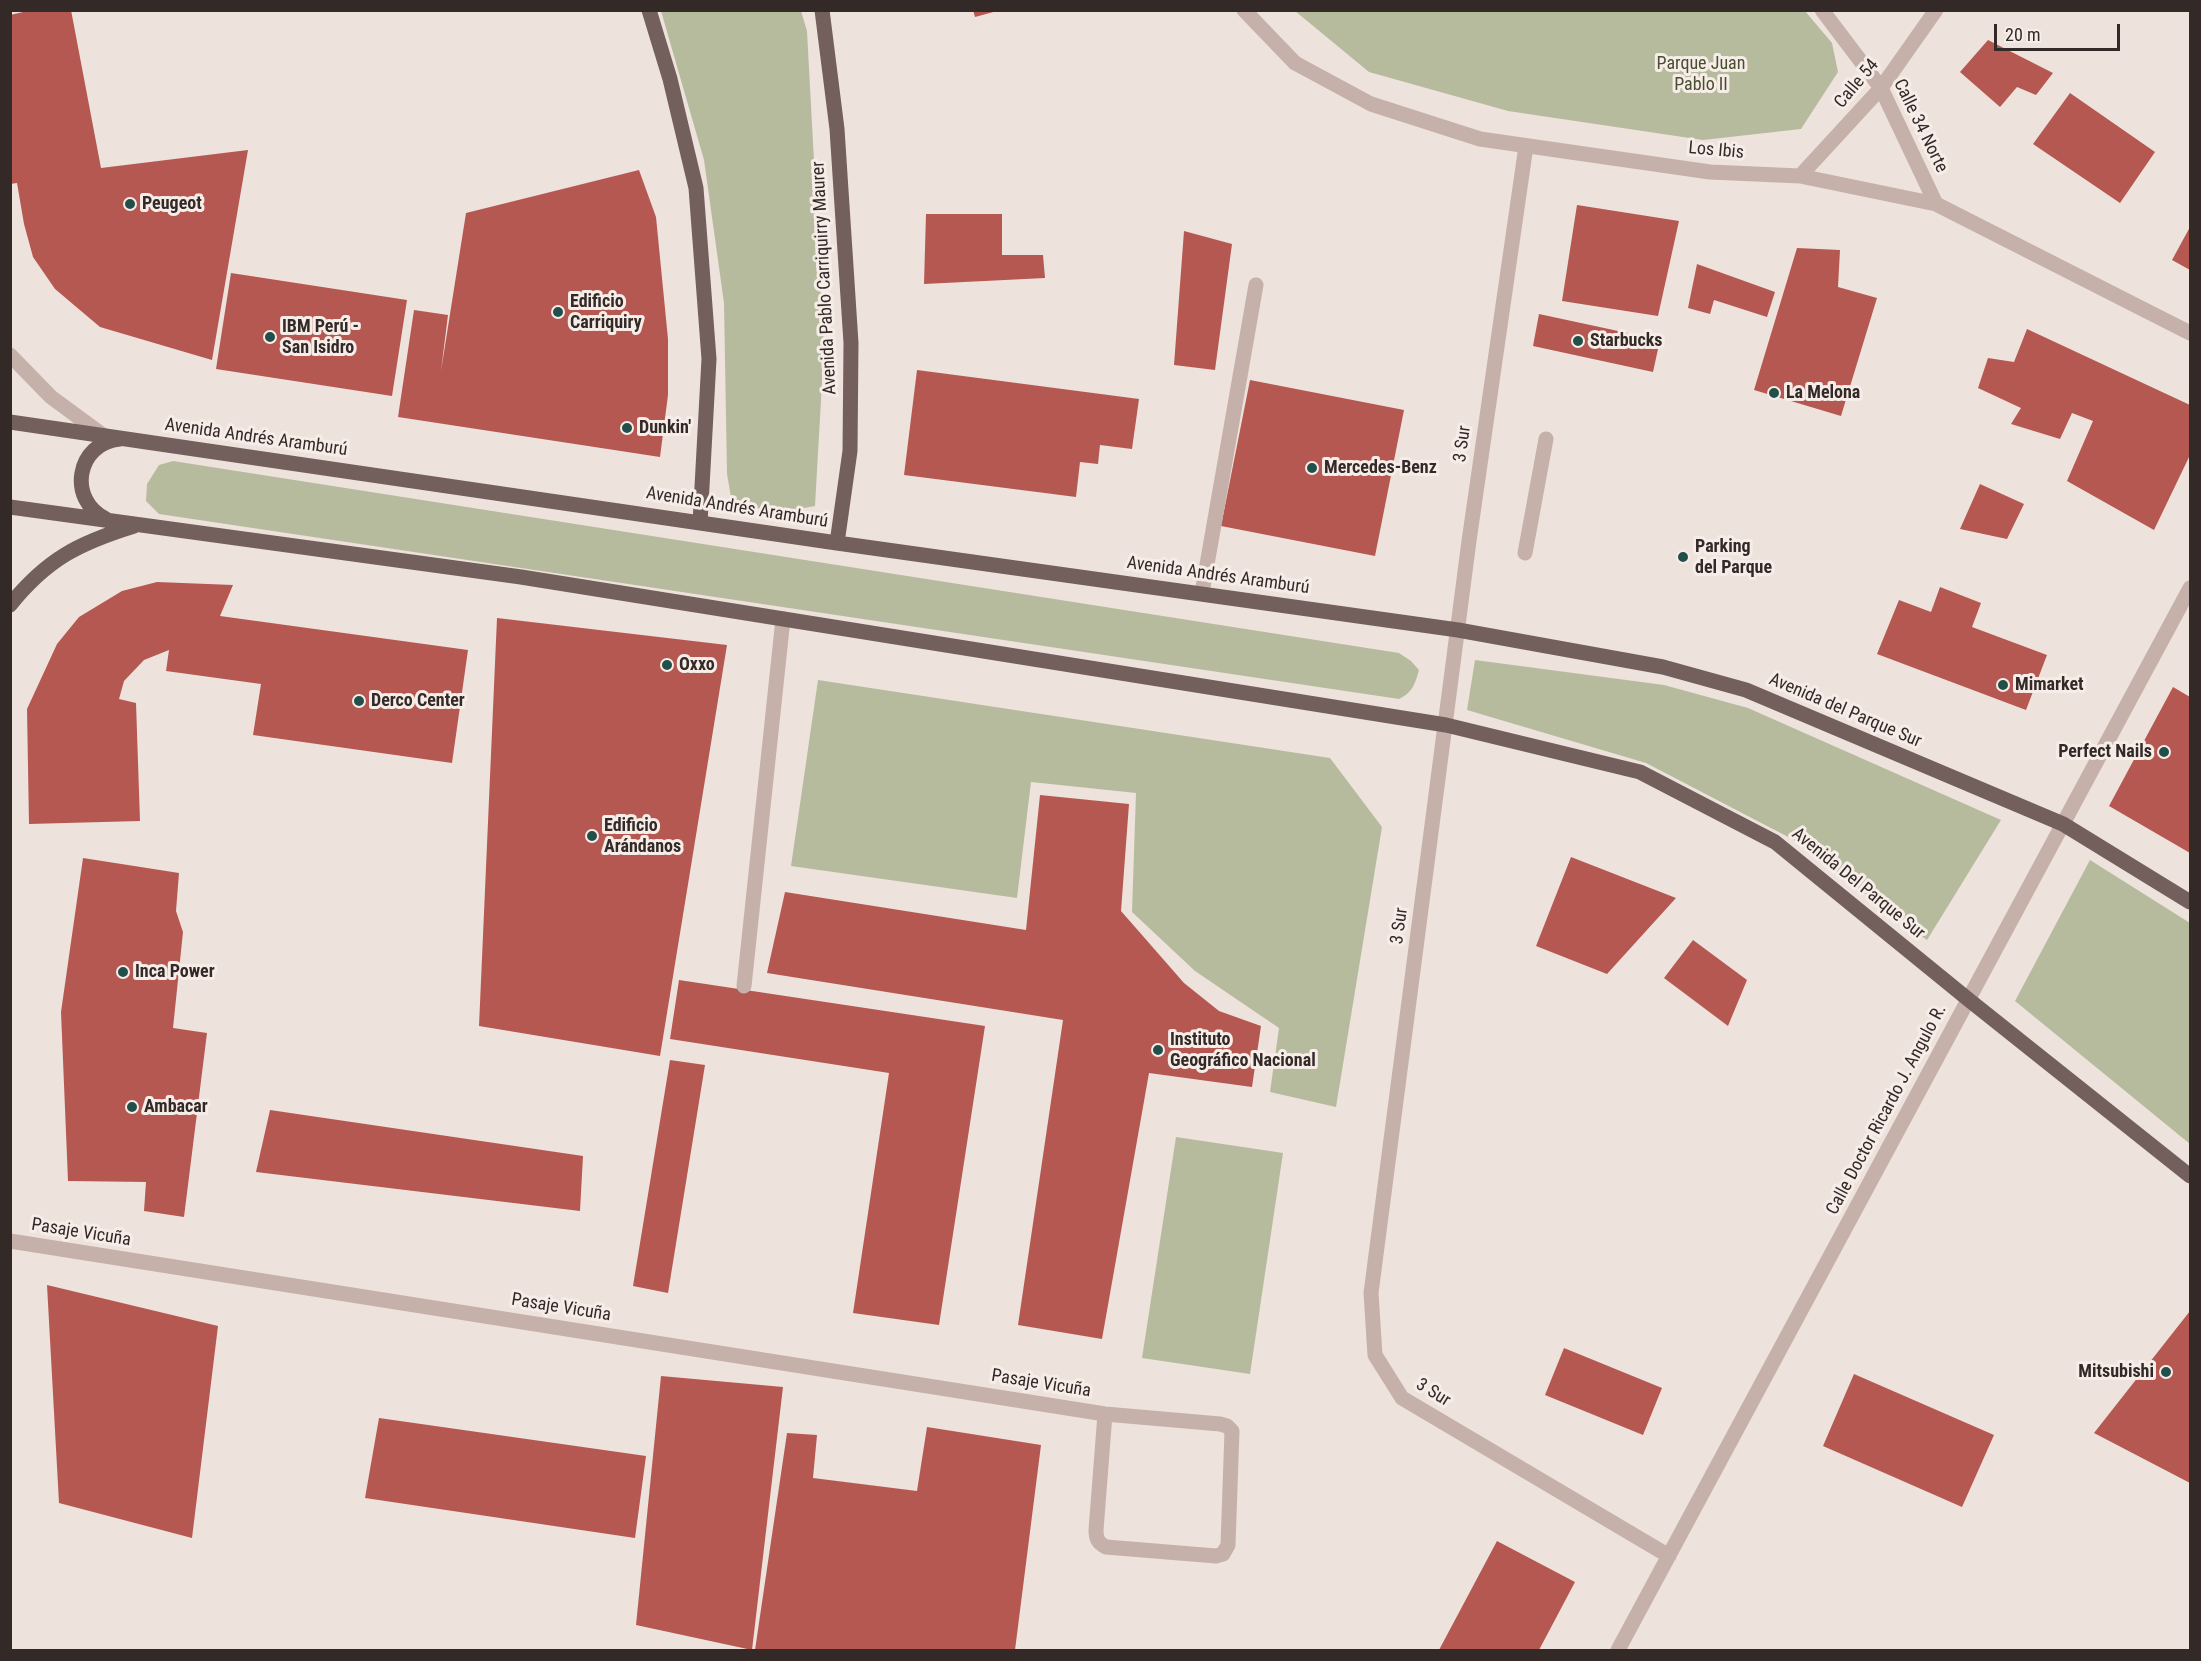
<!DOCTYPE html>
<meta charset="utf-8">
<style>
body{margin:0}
#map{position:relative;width:2201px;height:1661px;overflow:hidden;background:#eee2dc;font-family:"Roboto Condensed",sans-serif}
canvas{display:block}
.frame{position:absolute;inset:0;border:12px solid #332a28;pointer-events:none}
.scale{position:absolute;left:1994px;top:24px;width:126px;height:27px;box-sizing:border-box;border:3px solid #332a28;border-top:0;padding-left:8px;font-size:18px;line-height:21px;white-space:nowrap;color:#332a28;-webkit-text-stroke:4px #f7ede8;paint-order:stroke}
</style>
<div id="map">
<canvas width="2201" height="1661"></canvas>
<div class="frame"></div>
<div class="scale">20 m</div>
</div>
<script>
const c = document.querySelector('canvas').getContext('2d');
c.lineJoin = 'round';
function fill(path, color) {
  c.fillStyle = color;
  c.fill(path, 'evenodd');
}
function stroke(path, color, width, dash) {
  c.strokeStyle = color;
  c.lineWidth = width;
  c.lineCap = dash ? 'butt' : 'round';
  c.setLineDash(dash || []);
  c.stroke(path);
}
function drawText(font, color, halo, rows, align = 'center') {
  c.font = font + ' "Roboto Condensed",sans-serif';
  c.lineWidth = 6;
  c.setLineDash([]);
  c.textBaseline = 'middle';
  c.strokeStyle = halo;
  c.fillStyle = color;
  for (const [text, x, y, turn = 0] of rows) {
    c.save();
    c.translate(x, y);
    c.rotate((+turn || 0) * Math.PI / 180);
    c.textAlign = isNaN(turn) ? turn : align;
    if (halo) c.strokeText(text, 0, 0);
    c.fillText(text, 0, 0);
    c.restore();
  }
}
fill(new Path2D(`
 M661 11H801L807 31 824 347 815 506 783 512 741 506 731 497 727 474 724 303 704 160Z
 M1295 11H1805L1832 43 1838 72 1801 129 1703 140 1508 111 1369 72Z
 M173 461 1399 653 1411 661 1419 670C1415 684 1413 692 1399 699L159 514 146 501 147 484 159 465Z
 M1475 660 1664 685 1748 708 2001 820 1927 940 1792 839 1646 763 1467 710Z
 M818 680 1330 758 1382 827 1336 1107 1270 1092 1279 1028 1195 971 1132 912 1136 793 1031 782 1017 898 791 866Z
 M2090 860 2190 923V1144L2015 1001Z
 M1176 1137 1283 1153 1250 1374 1142 1358Z`), '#b7bb9e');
fill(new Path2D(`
 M32 10H71L101 168 248 150 212 360 100 327 55 289 33 257 24 224 17 183 10 184V15Z
 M973 10H997V11L975 17Z
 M1988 40 2053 73 2036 95 2017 87 2000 107 1960 72Z
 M2070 93 2155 152 2120 203 2033 144Z
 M639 170 656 217 668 339V395L660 457 398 417 414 310 448 315 441 371 466 213Z
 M1577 205 1679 221 1658 316 1562 301Z
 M926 214H1002V255H1043L1045 278 924 284Z
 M2190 227V270L2172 260Z
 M1184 231 1232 244 1215 370 1174 365Z
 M1797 248 1840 250 1838 287 1877 298 1841 416 1754 390Z
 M1697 264 1775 292 1767 317 1714 300 1710 314 1688 308Z
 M231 273 407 300 392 396 216 369Z
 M1539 314 1660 340 1653 372 1533 346Z
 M2027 329 2190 405V455L2154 530 2067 481 2093 421 2072 413 2060 439 2011 424 2021 408 1978 388 1988 358 2014 362Z
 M917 370 1139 399 1132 449 1100 445 1098 464 1080 462 1076 497 904 475Z
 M1250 380 1404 410 1375 556 1221 526Z
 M1980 484 2024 504 2007 539 1960 529Z
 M157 582 233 585 220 616 468 650 452 763 253 735 261 684 166 671 169 650 144 660 124 681 119 699 136 703 140 821 29 824 27 709 57 644 79 617 122 591Z
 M1940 587 1981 603 1972 627 2047 655 2026 710 1877 654 1899 600 1931 612Z
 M497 618 727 645 660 1056 479 1026Z
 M2173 687 2190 697V853L2109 806Z
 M1040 795 1129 804 1121 911 1184 983 1219 1011 1261 1026 1252 1087 1149 1073 1102 1339 1018 1325 1063 1020 767 973 785 892 1026 930Z
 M1571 857 1676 898 1607 974 1536 946Z
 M83 858 179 873 176 911 183 932 173 1028 207 1033 184 1217 144 1211 146 1182 68 1181 61 1012Z
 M1693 940 1747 980 1728 1026 1664 978Z
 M679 980 985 1026 939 1325 853 1313 889 1073 670 1039Z
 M670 1060 705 1065 668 1293 633 1286Z
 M270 1110 583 1156 580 1211 256 1172Z
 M47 1285 218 1326 192 1538 59 1503Z
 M2190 1311V1483L2094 1433Z
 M1564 1348 1662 1388 1643 1435 1545 1395Z
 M1854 1374 1994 1435 1962 1507 1823 1446Z
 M661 1376 783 1387 752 1650 636 1625Z
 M379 1418 646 1456 635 1538 365 1498Z
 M927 1427 1041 1445 1015 1650H755L787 1433 817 1435 813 1478 917 1491Z
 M1497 1541 1575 1582 1539 1650H1439Z`), '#b65852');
stroke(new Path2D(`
 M1244 10 1295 63 1371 104 1480 139 1710 172 1800 176 1936 204 2190 333
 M1822 10 1881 88 1936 204
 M1526 146 1469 541 1371 1293 1375 1355 1402 1398 1669 1556
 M1800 176 1881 88 1936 10
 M10 355 51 397 104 436
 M1525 553 1546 439
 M1202 593 1256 285
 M744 986 783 619
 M10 1241 1105 1414 1220 1424 1227 1426 1232 1431 1228 1545 1223 1554 1216 1556 1106 1547C1098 1543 1096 1539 1096 1530L1105 1414
 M1618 1650 2190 588`), '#c5b1aa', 15);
stroke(new Path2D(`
 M649 10 670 79 696 188 709 359 700 523
 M822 10 837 129 851 343 850 451 837 543
 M10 422 837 543 1458 630 1663 667 1746 690 2063 824 2190 902
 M10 507 521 577 1446 725 1640 772 1775 842 1969 1000 2190 1176
 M106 519C67 500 76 443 120 439
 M10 605C47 559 79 543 134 526`), '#735f5b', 15);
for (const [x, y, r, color] of [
 [130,204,6,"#234f4a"],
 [558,312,6,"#234f4a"],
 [270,337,6,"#234f4a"],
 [1578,341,6,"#234f4a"],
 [1774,393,6,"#234f4a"],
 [627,428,6,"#234f4a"],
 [1312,468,6,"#234f4a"],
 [1683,557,6,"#234f4a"],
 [667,665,6,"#234f4a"],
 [2003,685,6,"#234f4a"],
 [359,701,6,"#234f4a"],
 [2164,752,6,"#234f4a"],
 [592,836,6,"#234f4a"],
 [123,972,6,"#234f4a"],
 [1158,1050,6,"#234f4a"],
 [132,1107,6,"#234f4a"],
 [2166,1372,6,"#234f4a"]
]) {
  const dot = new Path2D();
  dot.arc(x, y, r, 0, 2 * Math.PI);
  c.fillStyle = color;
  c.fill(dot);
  stroke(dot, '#f7ede8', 2);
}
drawText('18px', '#484e2f', '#f7ede8', [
 ["Parque Juan",1701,64],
 ["Pablo II",1701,85]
]);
drawText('18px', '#332a28', '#f7ede8', [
 ["Calle 54",1857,84,-50],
 ["Calle 34 Norte",1920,126,64],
 ["Los Ibis",1716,151,5],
 ["Avenida Pablo Carriquirry Maurer",825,278,-93],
 ["Avenida Andrés Aramburú",256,438,8],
 ["3 Sur",1463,444,-82],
 ["Avenida Andrés Aramburú",737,508,9],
 ["Avenida Andrés Aramburú",1218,576,8],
 ["Avenida del Parque Sur",1845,711,23],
 ["Avenida Del Parque Sur",1858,884,39],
 ["3 Sur",1400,926,-82],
 ["Calle Doctor Ricardo J. Angulo R.",1887,1110,-62],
 ["Pasaje Vicuña",81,1233,9],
 ["Pasaje Vicuña",561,1308,9],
 ["Pasaje Vicuña",1041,1384,9],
 ["3 Sur",1433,1393,32]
]);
drawText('bold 18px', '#332a28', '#f7ede8', [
 ["Peugeot",142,204],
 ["Edificio",570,302],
 ["Carriquiry",570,323],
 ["IBM Perú -",282,327],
 ["San Isidro",282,348],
 ["Starbucks",1590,341],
 ["La Melona",1786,393],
 ["Dunkin'",639,428],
 ["Mercedes-Benz",1324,468],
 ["Parking",1695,547],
 ["del Parque",1695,568],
 ["Oxxo",679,665],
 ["Mimarket",2015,685],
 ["Derco Center",371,701],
 ["Perfect Nails",2152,752,"right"],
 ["Edificio",604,826],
 ["Arándanos",604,847],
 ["Inca Power",135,972],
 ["Instituto",1170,1040],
 ["Geográfico Nacional",1170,1061],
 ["Ambacar",144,1107],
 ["Mitsubishi",2154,1372,"right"]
], 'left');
</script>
